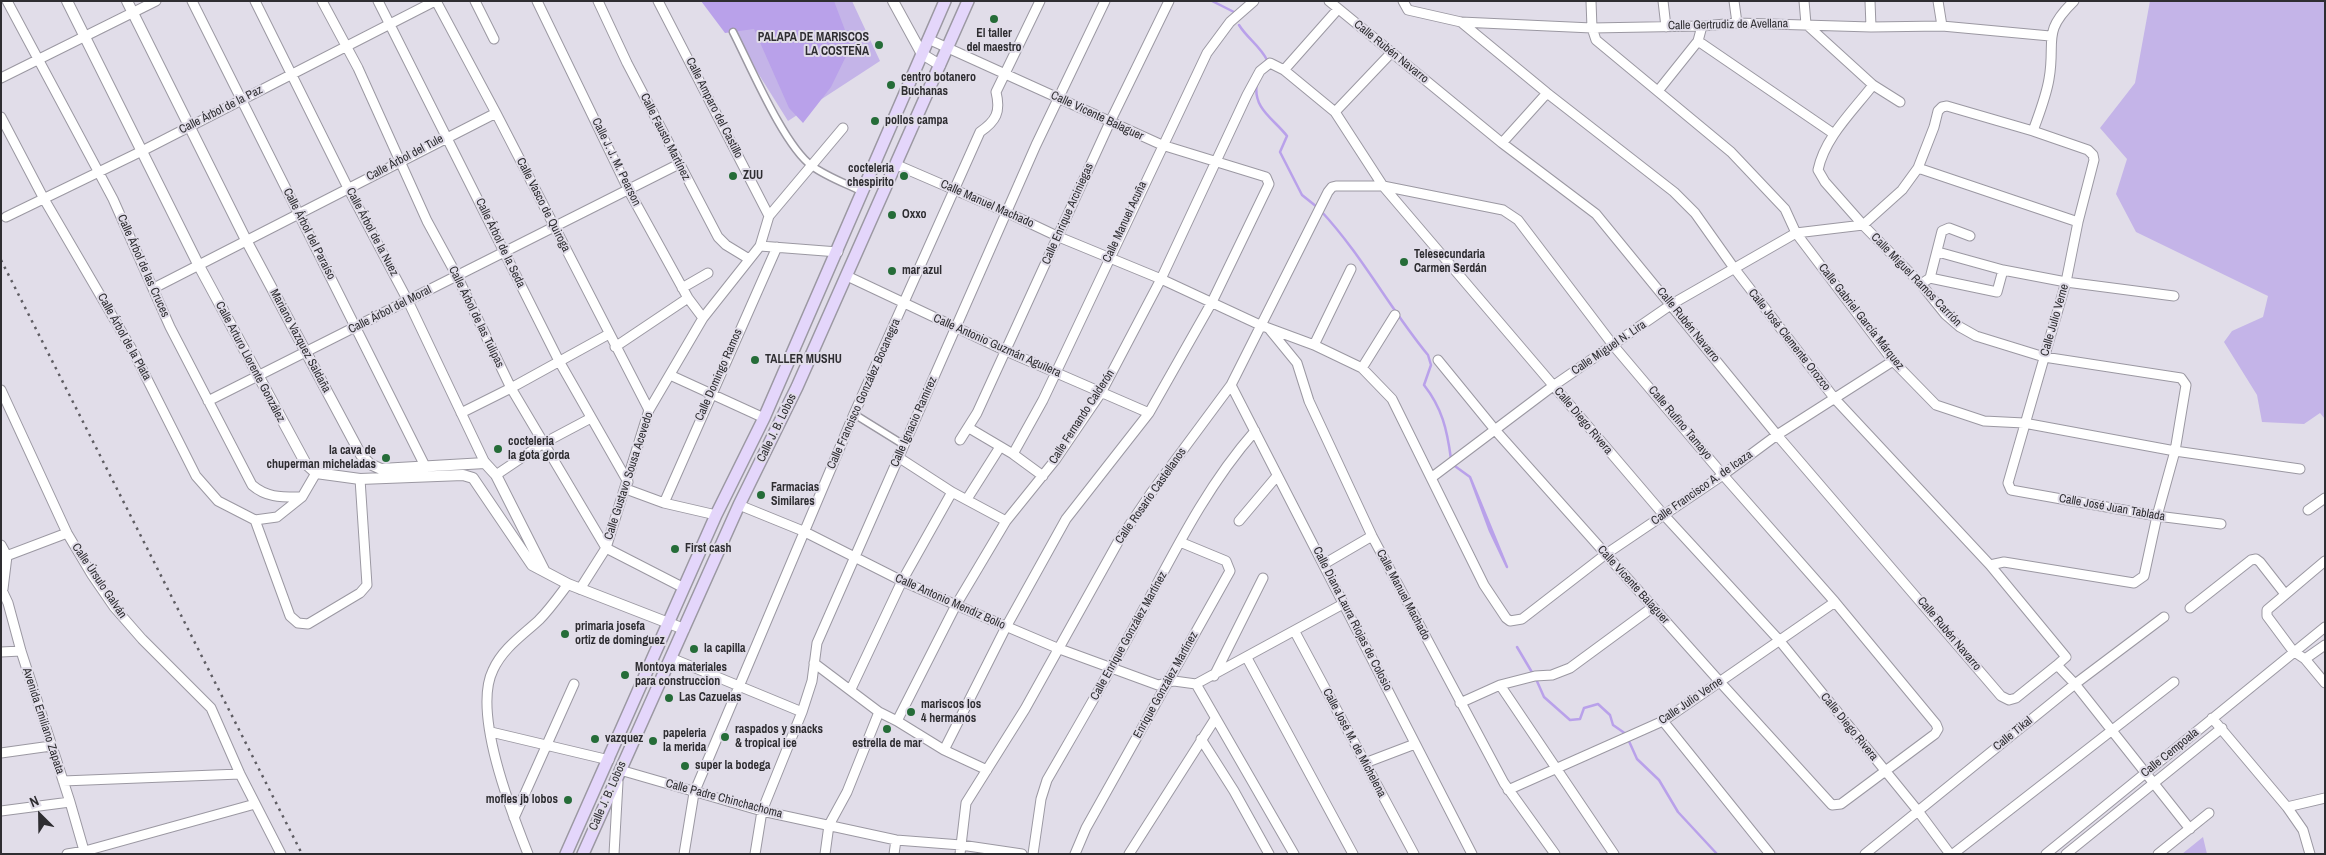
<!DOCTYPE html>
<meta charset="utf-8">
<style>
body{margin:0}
#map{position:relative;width:2326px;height:855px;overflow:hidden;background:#e1dde9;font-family:"Archivo Narrow",sans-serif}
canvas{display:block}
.frame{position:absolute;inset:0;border:2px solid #2e2d31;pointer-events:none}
.north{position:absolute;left:15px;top:790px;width:50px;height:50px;-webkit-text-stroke:4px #e1dde9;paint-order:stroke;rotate:337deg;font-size:14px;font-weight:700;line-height:20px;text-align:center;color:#2e2d31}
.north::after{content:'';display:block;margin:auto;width:18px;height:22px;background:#2e2d31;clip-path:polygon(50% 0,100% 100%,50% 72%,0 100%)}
</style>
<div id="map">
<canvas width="2326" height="855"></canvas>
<div class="frame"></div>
<div class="north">N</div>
</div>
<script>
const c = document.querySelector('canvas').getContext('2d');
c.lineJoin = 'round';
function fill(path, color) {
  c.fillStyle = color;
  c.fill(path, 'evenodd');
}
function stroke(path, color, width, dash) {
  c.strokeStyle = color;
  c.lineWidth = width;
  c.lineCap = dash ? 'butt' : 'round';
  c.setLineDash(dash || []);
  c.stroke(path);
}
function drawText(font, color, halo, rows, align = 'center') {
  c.font = font + ' "Archivo Narrow",sans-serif';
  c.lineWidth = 4;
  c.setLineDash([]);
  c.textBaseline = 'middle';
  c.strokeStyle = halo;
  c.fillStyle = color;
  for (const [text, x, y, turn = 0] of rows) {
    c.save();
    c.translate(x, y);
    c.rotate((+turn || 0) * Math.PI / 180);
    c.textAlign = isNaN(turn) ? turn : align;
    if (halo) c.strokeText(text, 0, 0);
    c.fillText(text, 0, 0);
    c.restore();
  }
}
fill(new Path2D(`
 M706 1H852L880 61 788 121 741 46Z
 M2150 1H2325V419L2320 413 2304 424 2262 422 2257 395 2224 342 2232 331 2263 317 2268 296 2136 232 2116 194 2127 159 2100 128 2135 83Z
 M2203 837 2207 854H2182Z`), '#c4b4e8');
fill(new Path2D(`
 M701 1H834L851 46 831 87 803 123 789 108 754 29 725 33Z`), '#b9a1ea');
stroke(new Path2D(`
 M1212 1 1234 12
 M1239 25C1247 38 1260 46 1267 60L1265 62
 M1257 83C1252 108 1274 119 1287 136L1280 152 1302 195 1317 207
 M1321 211C1362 255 1390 309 1428 355L1431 365 1424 385C1442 408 1447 429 1451 459
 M1452 464 1470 477 1490 531 1507 567 1470 477
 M1517 647 1533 674
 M1536 679 1544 697 1570 720 1580 719 1584 708 1598 704 1610 715 1613 725 1626 734
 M1628 739 1637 759 1659 780 1678 812 1717 854`), '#b9a1ea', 2.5);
const pedestrian = new Path2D(`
 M733 32C750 65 784 146 812 166 827 177 847 184 863 192
 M854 414 904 445`);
const minor = new Path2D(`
 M7 1 113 199 170 327 252 485C267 498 282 497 302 497
 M192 1 425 466
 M255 1 348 188 408 301 485 463
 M322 1 358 68 427 221 457 276 511 388 606 548 684 588
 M378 1 559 361 628 482
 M436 1 496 113 649 410
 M475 1 494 39
 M537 1 629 191 688 298 703 318
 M598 1 627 63 718 237 726 245 749 259
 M658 1 769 216
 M1329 1 1502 143 1596 214 1777 435 2001 696 2009 700 2016 698 2057 665
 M1403 1 1408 10 1461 22 1592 28 1702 26 1737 23 1871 27 1942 26 2050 36
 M1591 1 1592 28 1596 40 1731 152 1785 209 1796 233 1893 361 1936 405 1984 421 2024 423 2175 451 2300 469
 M1663 1 1666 27
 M1734 1 1737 23
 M1804 1 1806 24 1873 85 1900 102
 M1870 1 1871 27
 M1938 1 1942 26
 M1461 22 1547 93 1674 192 1695 213 1734 268 1835 399 1990 565 2066 657 2057 665 2075 684 2190 829
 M1702 26 1698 41 1834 134
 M928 39 1162 145 1266 177 1269 184 1212 302 1149 413 1066 519 1006 627 944 750
 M1284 70 1338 9
 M1 78 156 1
 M1873 85C1853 111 1825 137 1818 170L1825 182 1863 225 1921 284 1945 314 1960 327 1976 336 2044 357 2181 378 2186 385 2175 451 2157 516 2144 576 2134 583 2004 562 1990 565
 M1658 91 1698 41
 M1335 112 1392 52
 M1 117 44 199 134 353 196 476 218 501 255 520 277 517 302 497 316 473
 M2033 131C2039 114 2046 97 2049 79 2056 40 2041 33 2074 1
 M1502 143 1547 93
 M897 165 1006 212 1059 237 1161 279 1260 325 1314 345 1362 368 1392 399 1484 585 1506 618 1510 621 1522 619 1606 554 1723 475 1777 435 1893 361
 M1918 168 2078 222
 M6 217 142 151 435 1
 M760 246 838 252
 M1938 252 2003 270 2066 282 2174 296
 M847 276 1006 351 1149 413
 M1930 278 1942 231 1949 228 1970 236
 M1921 284 1930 278 1997 292 2003 270
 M154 288 496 113
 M682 288 708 273
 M1270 330 1297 363 1309 401 1372 536 1504 783 1555 854
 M1314 345 1351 269
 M615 347 688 298
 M1362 368 1395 315
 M670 375 764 418
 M1231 385 1472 854
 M1 390 67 533 92 575 114 607 142 639 211 708 240 774 281 854
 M208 401 679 164
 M461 413 511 388 609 334
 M969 428 1013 454 1043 476
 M960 440 977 413 1110 122 1169 1
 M1013 454 1043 400 1207 53 1230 22 1254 1
 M898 457 952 492 1006 521
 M496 475 542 444 591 418
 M1431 478 1553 386 1672 304 1796 233 1863 225 1902 190 1918 168 1934 127 1938 111 1942 107 1947 106 2033 131 2088 150 2093 155 2094 160 2078 222 2066 282 2008 483 2011 490 2157 516 2221 524
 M626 489 664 503 716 515
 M967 499 1000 447
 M664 503 777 247
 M739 505 803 531 902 581 956 605 1057 648 1158 685 1174 681 1196 684 1294 854
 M2308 510 2325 498
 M255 520 290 616 298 623 308 624 360 593 367 585 360 479
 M1239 521 1277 476
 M1 545 7 556 3 589
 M1 558 67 533
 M2325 561 2267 610V616L2293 651 2305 659 2325 683
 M1324 564 1372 536
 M1 588 8 603 21 651 70 802 85 854
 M580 589 606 548 649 410 703 318 760 246 769 216 843 128
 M2190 608 2251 560 2256 559 2260 562 2285 594
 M1295 632 1414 854
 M1 652 21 651
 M671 658 802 712
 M1247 658 1353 854
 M2305 659 2325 645
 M814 663 879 712 897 721 944 750 987 770
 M1214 676 1263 578
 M1196 684 1343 604
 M1500 685 1614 854
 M851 689 902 581 952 492
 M1460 703 1500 685 1535 676 1552 675 1570 668 1653 607
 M2212 718 2287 807 2303 830 2310 854
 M897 721 956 605 1006 521 1056 459 1101 393 1161 279 1247 95 1260 71 1270 63 1284 70 1335 112 1383 186 1663 514 1779 640 1918 811 1950 854
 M1663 721 1770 854
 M491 732 609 760
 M1201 739 1234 791 1269 854
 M1 753 51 746
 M1365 763 1415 744
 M620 770 762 811 896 840 961 845 1022 854
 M63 781 240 774
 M1508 790 1663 721 1835 602
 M2287 807 2325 798
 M1 811 70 802
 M514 818 574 684
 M67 854 85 851 255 804
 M528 854C511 811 472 712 493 670 503 648 523 635 539 620 550 609 559 596 568 584
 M614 854 618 782
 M684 854 694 793 854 414 980 132C996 121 1001 112 996 92L1040 1
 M755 854 762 811 802 712 812 681 817 643 1036 145 1105 1
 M825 854 829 825 847 792 879 712
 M894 854 896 840
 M960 854 966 803 1025 709 1118 542 1151 493 1231 385 1328 192 1332 187 1336 186H1383L1503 210 1518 220 1613 345 1723 475 1835 602 1936 724 1938 729 1935 734 1841 804 1832 805 1720 682 1496 431 1438 360
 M1033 854 1041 799 1047 780C1077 728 1107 677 1135 625 1172 557 1204 489 1255 431
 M1075 854 1086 828 1230 571 1226 561 1180 542
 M1129 854 1215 719
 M1865 854 2075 684 2164 617
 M1953 854 2174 682
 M2046 854 2325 627
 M2066 854 2222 728
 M2158 854 2209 813`);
const tertiary = new Path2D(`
 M67 1 198 264 306 464 316 473 360 479 463 475 473 478 532 565 568 584 684 629
 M127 1 246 240 361 455 370 464 381 469 485 463 496 475 544 570
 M893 1 922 54 940 65`);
const secondary = new Path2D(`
 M566 854 716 515 764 418 945 1
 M583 854 739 505 797 387 968 1`);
stroke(pedestrian, '#9b98a2', 9);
stroke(minor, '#9b98a2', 11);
stroke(tertiary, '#9b98a2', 12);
stroke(secondary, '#9b98a2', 14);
stroke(pedestrian, '#fff', 6);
stroke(minor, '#fff', 9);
stroke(tertiary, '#fff', 10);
stroke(secondary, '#e4d6fb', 11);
stroke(new Path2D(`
 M1 260 302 854`), '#5f5d63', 2.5, [2.5, 5]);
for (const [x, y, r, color] of [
 [994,19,5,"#256c38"],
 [879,45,5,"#256c38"],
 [891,85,5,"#256c38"],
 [875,121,5,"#256c38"],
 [733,176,5,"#256c38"],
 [904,176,5,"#256c38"],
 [892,215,5,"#256c38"],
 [1404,262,5,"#256c38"],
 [892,271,5,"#256c38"],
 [755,360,5,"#256c38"],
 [498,449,5,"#256c38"],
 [386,458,5,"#256c38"],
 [761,495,5,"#256c38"],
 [675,549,5,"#256c38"],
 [565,634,5,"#256c38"],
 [694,649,5,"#256c38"],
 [625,675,5,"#256c38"],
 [669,698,5,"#256c38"],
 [911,712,5,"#256c38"],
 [887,729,5,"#256c38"],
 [725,737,5,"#256c38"],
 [595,739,5,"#256c38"],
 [653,741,5,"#256c38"],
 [685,766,5,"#256c38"],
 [568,800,5,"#256c38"]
]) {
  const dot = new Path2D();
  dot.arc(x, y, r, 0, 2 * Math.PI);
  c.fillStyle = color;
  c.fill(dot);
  stroke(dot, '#e1dde9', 2);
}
drawText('12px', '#2e2d31', '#e1dde9', [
 ["Calle Gertrudiz de Avellana",1728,25,-1],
 ["Calle Rubén Navarro",1391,52,39],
 ["Calle Amparo del Castillo",714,108,63],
 ["Calle Árbol de la Paz",221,110,-27],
 ["Calle Vicente Balaguer",1097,116,25],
 ["Calle Fausto Martínez",665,137,63],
 ["Calle Árbol del Tule",405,158,-28],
 ["Calle J. J. M. Pearson",616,162,64],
 ["Calle Manuel Machado",987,204,24],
 ["Calle Vasco de Quiroga",543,205,63],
 ["Calle Enrique Arciniegas",1068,214,-66],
 ["Calle Manuel Acuña",1125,222,-65],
 ["Calle Árbol de la Nuez",372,232,62],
 ["Calle Árbol del Paraíso",309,234,63],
 ["Calle Árbol de la Seda",500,243,64],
 ["Calle Árbol de las Cruces",143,266,66],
 ["Calle Miguel Ramos Carrión",1916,280,46],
 ["Calle Árbol del Moral",390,310,-27],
 ["Calle Árbol de las Tulipas",476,317,64],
 ["Calle Gabriel García Márquez",1861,317,52],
 ["Calle Julio Verne",2055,320,-74],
 ["Calle Rubén Navarro",1688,325,51],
 ["Calle Árbol de la Plata",124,337,61],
 ["Calle José Clemente Orozco",1789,340,52],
 ["Mariano Vazquez Saldaña",300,341,62],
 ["Calle Antonio Guzmán Aguilera",997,346,24],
 ["Calle Miguel N. Lira",1609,348,-34],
 ["Calle Arturo Llorente González",250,362,62],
 ["Calle Domingo Ramos",719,375,-66],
 ["Calle Francisco González Bocanegra",864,394,-66],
 ["Calle Fernando Calderón",1082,417,-57],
 ["Calle Diego Rivera",1583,421,50],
 ["Calle Ignacio Ramírez",914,422,-66],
 ["Calle Rufino Tamayo",1680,423,50],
 ["Calle J. B. Lobos",777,428,-64],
 ["Calle Gustavo Sousa Acevedo",629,476,-72],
 ["Calle Francisco A. de Icaza",1702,488,-35],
 ["Calle Rosario Castellanos",1151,496,-55],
 ["Calle José Juan Tablada",2112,508,10],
 ["Calle Úrsulo Galván",99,581,56],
 ["Calle Vicente Balaguer",1633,585,48],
 ["Calle Manuel Machado",1403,595,62],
 ["Calle Antonio Mendiz Bolio",950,602,24],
 ["Calle Diana Laura Riojas de Colosio",1352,619,63],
 ["Calle Rubén Navarro",1949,634,50],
 ["Calle Enrique González Martínez",1129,636,-61],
 ["Enrique González Martínez",1166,685,-61],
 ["Calle Julio Verne",1691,701,-34],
 ["Avenida Emiliano Zapata",43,721,72],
 ["Calle Diego Rivera",1849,727,51],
 ["Calle Tikal",2013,734,-39],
 ["Calle José M. de Michelena",1354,743,62],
 ["Calle Cempoala",2170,753,-39],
 ["Calle J. B. Lobos",608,796,-66],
 ["Calle Padre Chinchachoma",724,799,15]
]);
drawText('bold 12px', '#2e2d31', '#e1dde9', [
 ["El taller",994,34,"center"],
 ["del maestro",994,48,"center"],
 ["PALAPA DE MARISCOS",869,38,"right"],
 ["LA COSTEÑA",869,52,"right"],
 ["centro botanero",901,78],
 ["Buchanas",901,92],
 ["pollos campa",885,121],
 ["cocteleria",894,169,"right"],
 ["chespirito",894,183,"right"],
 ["ZUU",743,176],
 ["Oxxo",902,215],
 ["Telesecundaria",1414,255],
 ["Carmen Serdán",1414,269],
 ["mar azul",902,271],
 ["TALLER MUSHU",765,360],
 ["cocteleria",508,442],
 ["la gota gorda",508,456],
 ["la cava de",376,451,"right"],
 ["chuperman micheladas",376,465,"right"],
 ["Farmacias",771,488],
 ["Similares",771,502],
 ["First cash",685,549],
 ["primaria josefa",575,627],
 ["ortiz de dominguez",575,641],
 ["la capilla",704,649],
 ["Montoya materiales",635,668],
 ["para construccion",635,682],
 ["Las Cazuelas",679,698],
 ["mariscos los",921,705],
 ["4 hermanos",921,719],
 ["raspados y snacks",735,730],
 ["& tropical ice",735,744],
 ["papeleria",663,734],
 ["la merida",663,748],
 ["vazquez",605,739],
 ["estrella de mar",887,744,"center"],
 ["super la bodega",695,766],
 ["mofles jb lobos",558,800,"right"]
], 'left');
</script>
